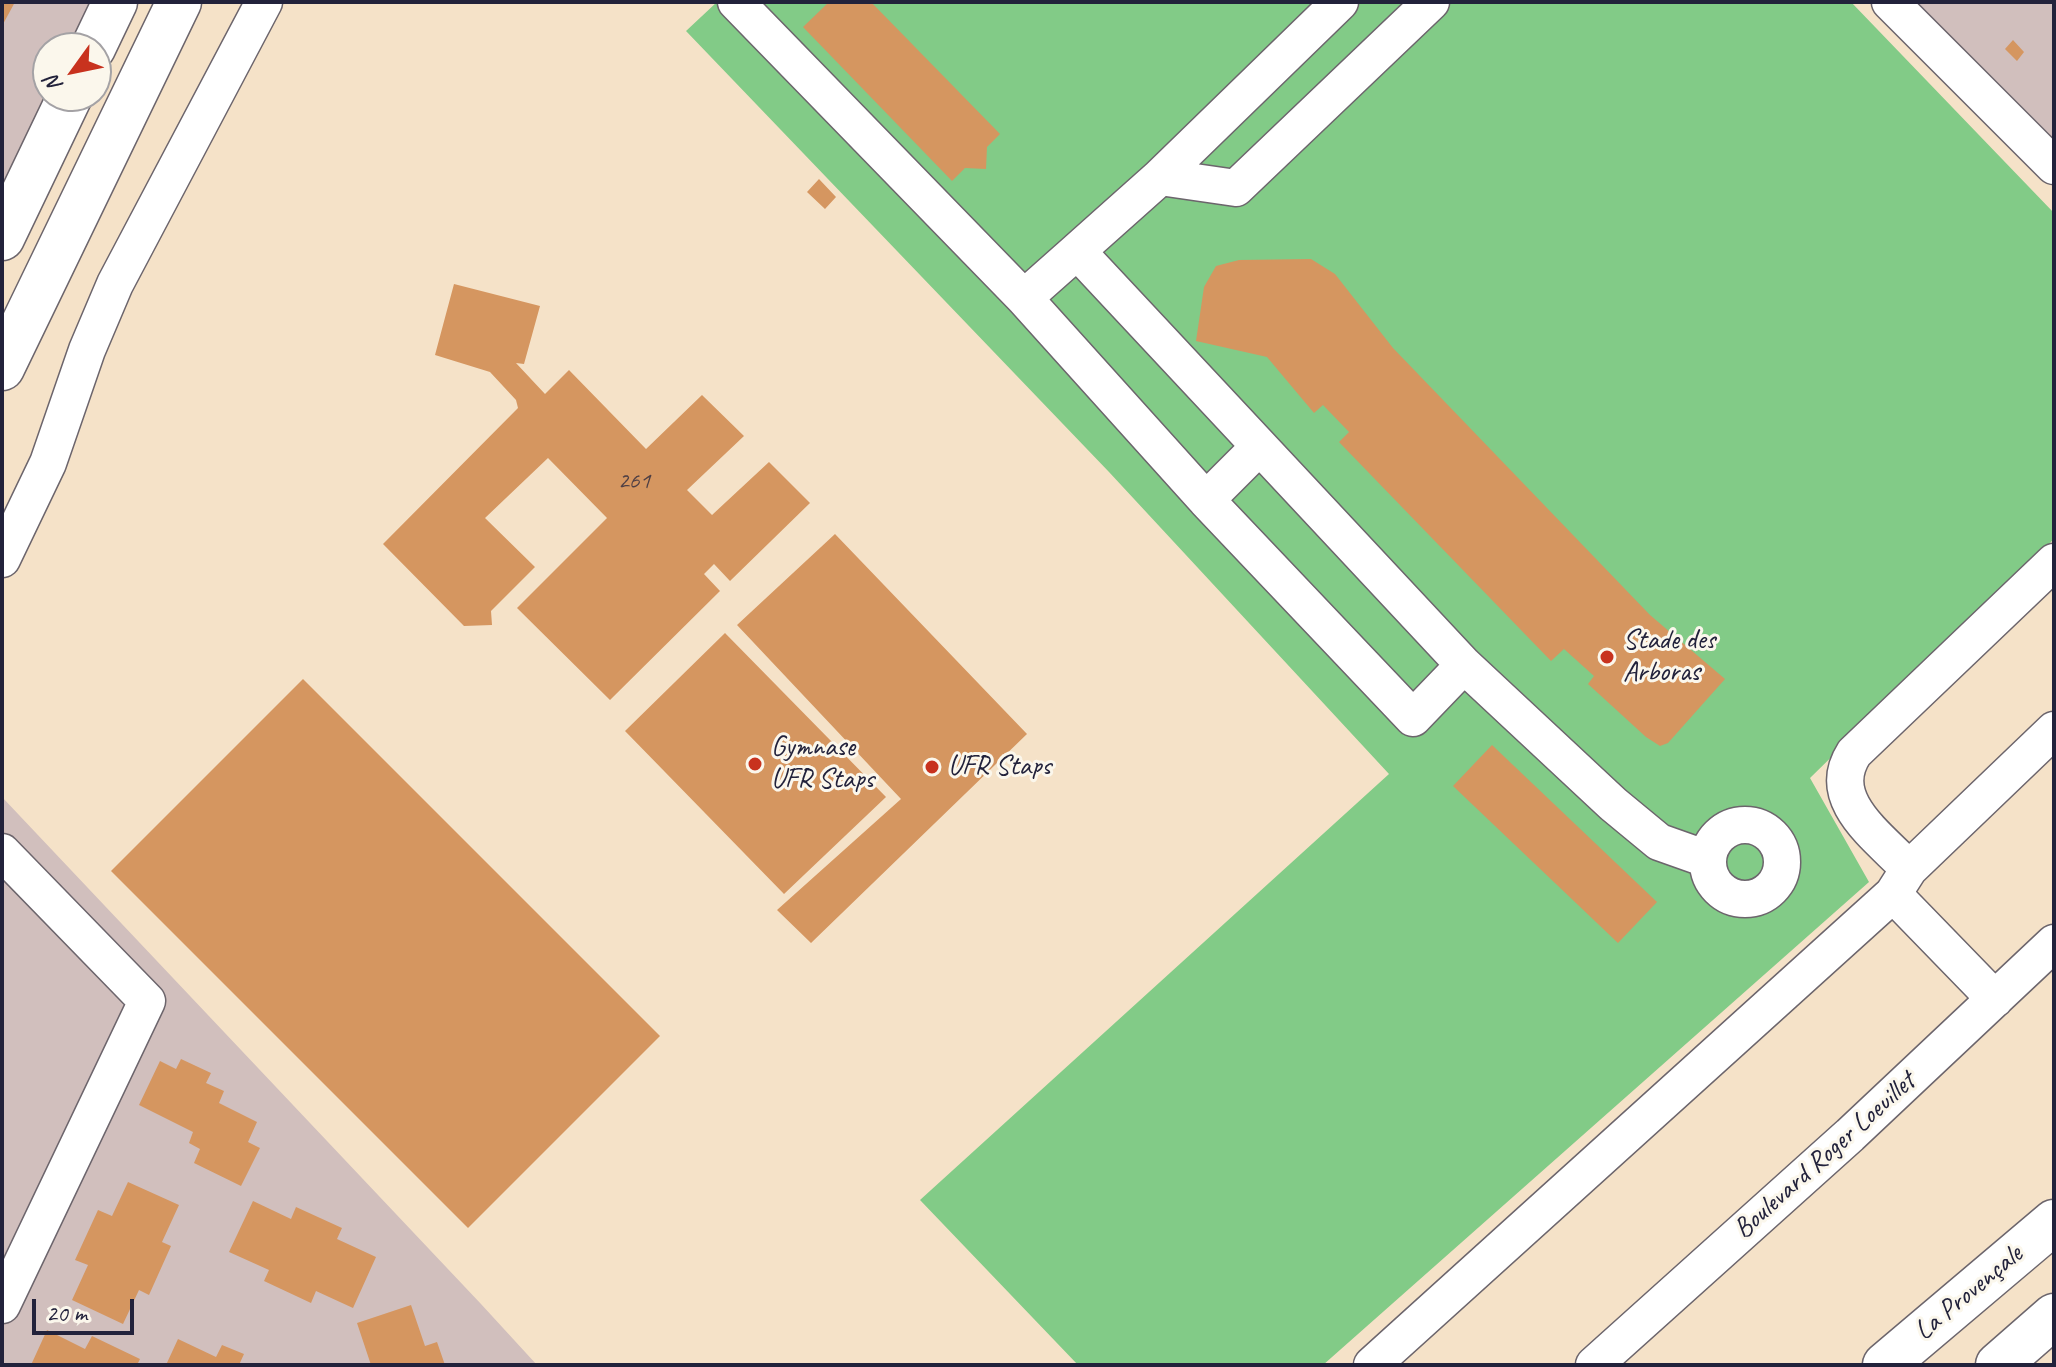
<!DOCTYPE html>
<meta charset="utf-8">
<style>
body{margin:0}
#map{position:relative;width:2056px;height:1367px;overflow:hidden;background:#f5e2c8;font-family:Caveat,sans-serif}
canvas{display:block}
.frame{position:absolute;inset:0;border:4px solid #22223b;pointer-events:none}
.north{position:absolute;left:32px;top:32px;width:80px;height:80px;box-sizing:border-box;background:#fbf7ec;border:2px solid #a4a2a5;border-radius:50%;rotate:237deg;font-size:22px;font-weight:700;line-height:32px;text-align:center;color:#22223b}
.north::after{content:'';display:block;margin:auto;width:28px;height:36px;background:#c8321e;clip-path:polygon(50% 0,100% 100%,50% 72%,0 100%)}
.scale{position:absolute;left:32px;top:1299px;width:102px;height:36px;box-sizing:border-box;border:4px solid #22223b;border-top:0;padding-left:10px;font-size:24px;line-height:28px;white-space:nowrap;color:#22223b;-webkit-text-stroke:6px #fbf7ec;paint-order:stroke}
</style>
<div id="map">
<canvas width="2056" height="1367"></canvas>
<div class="frame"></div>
<div class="north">N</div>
<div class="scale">20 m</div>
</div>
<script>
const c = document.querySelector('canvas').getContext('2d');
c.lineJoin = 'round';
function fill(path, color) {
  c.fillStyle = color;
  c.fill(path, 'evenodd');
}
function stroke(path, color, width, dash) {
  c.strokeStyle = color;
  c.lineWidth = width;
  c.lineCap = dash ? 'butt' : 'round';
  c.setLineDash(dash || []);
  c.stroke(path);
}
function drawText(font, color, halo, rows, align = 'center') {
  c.font = font + ' Caveat,sans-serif';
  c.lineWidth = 6;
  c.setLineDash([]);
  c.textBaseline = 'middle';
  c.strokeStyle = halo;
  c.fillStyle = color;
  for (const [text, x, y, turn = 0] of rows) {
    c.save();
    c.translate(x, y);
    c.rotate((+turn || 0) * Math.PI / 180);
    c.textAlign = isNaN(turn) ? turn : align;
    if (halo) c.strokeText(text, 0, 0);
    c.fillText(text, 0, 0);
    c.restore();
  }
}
fill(new Path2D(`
 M2 2H97L74 48H48V96L2 191Z
 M1896 2H2054V167Z
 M2 797 481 1304 537 1365H2Z`), '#d1bfbd');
fill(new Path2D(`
 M717 2H1851L2054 213V539L1810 778 1869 882 1323 1365H1078L920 1200 1389 774 1109 472 686 31Z`), '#82cb87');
fill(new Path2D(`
 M2 2H15L2 26Z
 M829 2H871L1000 134 987 147 986 169 965 168 952 181 803 27Z
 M2013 40 2024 52 2017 61 2005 49Z
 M819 179 836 197 825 209 807 192Z
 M1311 259 1335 274 1393 348 1650 615 1725 679 1668 743 1660 746 1646 737 1588 684 1594 676 1564 649 1551 661 1339 442 1349 432 1323 405 1314 413 1267 357 1196 341 1204 287 1216 266 1239 260Z
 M454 284 540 306 524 364 516 363 545 394 569 370 646 449 702 395 744 436 687 490 712 515 769 462 810 503 730 581 714 564 704 574 720 591 610 700 517 608 607 518 548 458 485 518 535 567 491 611 492 625 464 626 383 544 518 408 516 400 490 372 435 355Z
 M835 534 1027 734 811 943 777 910 901 799 737 625Z
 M725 633 886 797 784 894 625 731Z
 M303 679 660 1036 468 1228 111 871Z
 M1492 745 1657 902 1618 943 1453 786Z
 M181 1059 211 1073 206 1083 224 1091 219 1103 257 1122 248 1142 260 1148 241 1186 194 1163 200 1149 189 1143 193 1132 139 1105 160 1061 176 1069Z
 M128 1182 179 1205 162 1242 171 1246 149 1295 139 1290 123 1324 72 1300 88 1265 75 1260 98 1210 112 1216Z
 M253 1201 291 1219 296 1207 342 1228 337 1239 376 1257 353 1308 316 1291 311 1303 264 1281 269 1270 229 1252Z
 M411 1305 425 1346 437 1342 445 1365H371L357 1323Z
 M47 1330 85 1349 92 1336 140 1359 137 1365H31Z
 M178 1339 216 1357 222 1345 244 1354 239 1365H166Z`), '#d59660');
const minor = new Path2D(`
 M736 2 1024 298 1206 500 1413 718 1464 665
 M1890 2 2054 166
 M1160 177 1340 2
 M1077 251 1160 177 1236 188 1431 2
 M1024 298 1077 251 1464 665 1613 804 1659 842 1707 859
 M1206 500 1258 448
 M2 559 48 463 87 350 115 284 264 2
 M1708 862a37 37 0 1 1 74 0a37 37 0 1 1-74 0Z
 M2 852 147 1001 2 1305
 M1909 869C1878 836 1824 800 1854 753L2054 562
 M1995 999 1893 894 1909 869 2054 730
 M1372 1365 1893 894
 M1594 1365 1850 1135 2054 943`);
const major = new Path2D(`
 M93 48 115 2
 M2 238 70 96
 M2 368 179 2`);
const highway = new Path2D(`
 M1885 1365 2054 1222
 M1998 1365 2054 1316`);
stroke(minor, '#6c656c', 39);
stroke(major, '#6c656c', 47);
stroke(highway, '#6c656c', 47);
stroke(minor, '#fff', 36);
stroke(major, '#fff', 44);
stroke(highway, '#fff', 44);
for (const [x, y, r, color] of [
 [1607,657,8,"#c8321e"],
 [755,764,8,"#c8321e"],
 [932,767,8,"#c8321e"]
]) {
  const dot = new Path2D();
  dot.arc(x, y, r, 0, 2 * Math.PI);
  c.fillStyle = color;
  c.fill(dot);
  stroke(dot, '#fbf7ec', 3);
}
drawText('24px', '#4f3f44', null, [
 ["261",634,482]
]);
drawText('28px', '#22223b', '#fbf7ec', [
 ["Stade des",1623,641],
 ["Arboras",1623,673],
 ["Gymnase",771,748],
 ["UFR Staps",771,780],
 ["UFR Staps",948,767]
], 'left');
drawText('28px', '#22223b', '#fbf7ec', [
 ["Boulevard Roger Loeuillet",1825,1156,-42],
 ["La Provençale",1969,1293,-40]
]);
</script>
